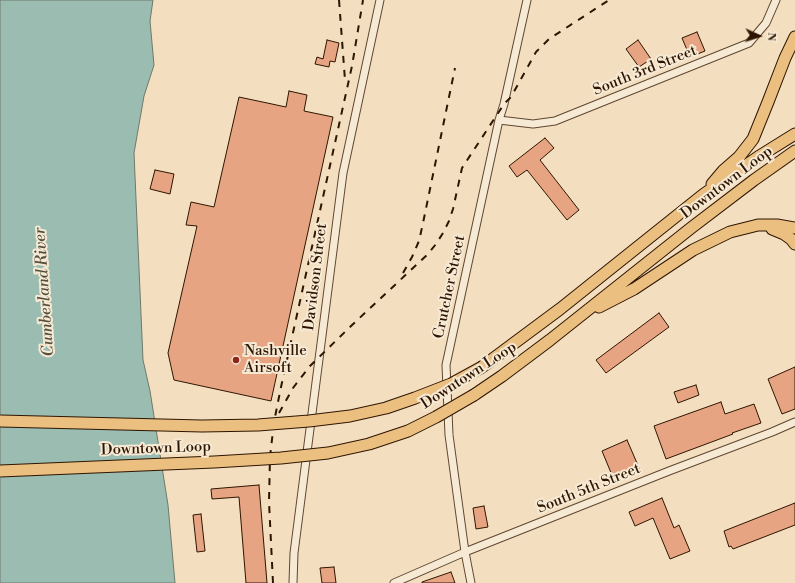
<!DOCTYPE html>
<style>
body{margin:0}
#map{position:relative;width:795px;height:583px;overflow:hidden;background:#f3debf;font-family:"Libre Bodoni",serif}
canvas{display:block}
.north{position:absolute;left:739px;top:16px;width:40px;height:40px;-webkit-text-stroke:3px #f7ead5;paint-order:stroke;rotate:93deg;font-size:11px;font-weight:700;line-height:16px;text-align:center;color:#2e1501}
.north::after{content:'';display:block;margin:auto;width:14px;height:18px;background:#2e1501;clip-path:polygon(50% 0,100% 100%,50% 72%,0 100%)}
</style>
<div id="map">
<canvas width="795" height="583"></canvas>
<div class="north">N</div>
</div>
<script>
const g = document.querySelector('canvas').getContext('2d');
g.lineJoin = 'round';
function fill(path, color) { g.fillStyle = color; g.fill(path, 'evenodd'); }
const poly = rows => new Path2D(rows.map(r => 'M' + r).join(''));
function stroke(path, color, width, dash) { g.strokeStyle = color; g.lineWidth = width; g.lineCap = dash ? 'butt' : 'round'; g.setLineDash(dash || []); g.stroke(path); }
function drawText(font, color, halo, rows, align = 'center') {
  g.font = font + ' "Libre Bodoni",serif'; g.lineWidth = 4; g.setLineDash([]); g.textBaseline = 'middle'; g.strokeStyle = halo; g.fillStyle = color; for (const [text, x, y, turn = 0] of rows) {
    g.save(); g.translate(x, y); g.rotate((+turn || 0) * Math.PI / 180); g.textAlign = isNaN(turn) ? turn : align; if (halo) g.strokeText(text, 0, 0); g.fillText(text, 0, 0); g.restore();
  }
}
const water = poly([
 [0,0,153,0,150,21,154,65,144,96,134,153,143,360,150,391,168,505,175,583,0,583,0,0]
]);
const building = poly([
 [697,32,705,51,690,57,682,38,697,32],
 [327,40,339,43,335,62,330,61,329,67,315,64,317,57,323,59,327,40],
 [638,40,651,59,639,67,626,49,638,40],
 [289,91,307,95,304,111,333,117,271,401,174,380,168,353,197,226,186,225,191,202,214,207,239,97,286,107,289,91],
 [545,138,554,148,540,160,579,210,567,220,527,170,517,177,509,166,545,138],
 [155,170,174,174,170,194,150,189,155,170],
 [659,313,669,327,606,373,596,360,659,313],
 [795,367,795,409,782,414,768,379,795,367],
 [696,385,699,395,678,403,674,392,696,385],
 [721,402,725,414,754,404,761,423,732,433,733,434,666,459,654,426,721,402],
 [627,440,640,470,614,480,602,451,627,440],
 [259,485,267,583,246,583,239,497,212,499,211,489,259,485],
 [662,498,674,528,679,525,690,551,670,559,653,518,635,526,629,512,662,498],
 [795,503,795,525,733,549,731,546,729,547,724,531,795,503],
 [484,506,488,527,476,529,473,508,484,506],
 [201,514,205,551,197,552,193,515,201,514],
 [334,567,336,583,322,583,320,568,334,567],
 [451,572,455,583,422,583,422,582,451,572]
]);
const minor = poly([
 [499,120,533,124,555,121,749,43,766,23,776,0],
 [293,583,294,553,343,173,380,0],
 [394,583,465,552,669,471,772,432,795,422],
 [471,583,465,552,449,435,446,365,499,120,504,104,527,0]
]);
const highway = poly([
 [712,184,723,171,739,157,753,139,768,102,785,58,795,37],
 [772,229,784,234,791,239,795,244],
 [599,307,634,289,693,250,730,232,758,225,777,225,795,228],
 [482,367,560,309,704,194,758,157,795,134],
 [474,395,502,376,550,340,691,228,754,180,795,151]
]);
const rail = poly([
 [339,0,345,80],
 [403,273,412,257,419,241,423,223,455,68],
 [279,413,293,388,310,366,351,326,428,254,436,244,443,233,449,221,453,209,462,168,504,104,511,97,536,52,549,39,609,0],
 [273,583,269,502,270,457,274,422,281,387,352,66,363,0]
]);
const highwayBridge = poly([
 [0,421,202,426,258,425,309,421,350,416,386,408,415,398,451,384,482,367],
 [0,471,214,462,281,458,328,453,369,444,408,431,436,417,474,395]
]);
const markers = [
 [236,360,4,"#8f2418"]
];
const streetNames = [
 ["South 3rd Street",645,71,-22],
 ["Downtown Loop",727,183,-37],
 ["Davidson Street",316,277,-83],
 ["Crutcher Street",450,287,-78],
 ["Downtown Loop",469,376,-33],
 ["Downtown Loop",156,449,-2],
 ["South 5th Street",589,489,-22]
];
const poiNames = [
 ["Nashville",244,351],
 ["Airsoft",244,368]
];
const waterNames = [
 ["Cumberland River",45,292,-94]
];
fill(water, '#9bbcb0');
stroke(water, '#6f796a', 1);
fill(building, '#e7a482');
stroke(building, '#2e1501', 1);
stroke(minor, '#5f4730', 9);
stroke(highway, '#2e1501', 13);
stroke(minor, '#f7ead5', 7);
stroke(highway, '#eabf80', 11);
stroke(rail, '#2e1501', 2, [7, 7]);
stroke(highwayBridge, '#2e1501', 13, []);
stroke(highwayBridge, '#eabf80', 11);
for (const [x, y, r, color] of markers) { const dot = new Path2D(); dot.arc(x, y, r, 0, 2 * Math.PI); g.fillStyle = color; g.fill(dot); stroke(dot, '#f7ead5', 1.5); }
drawText('15px', '#2e1501', '#f7ead5', streetNames);
drawText('15px', '#2e1501', '#f7ead5', poiNames, 'left');
drawText('italic 16px', '#544f3e', '#f7ead5', waterNames);
</script>
